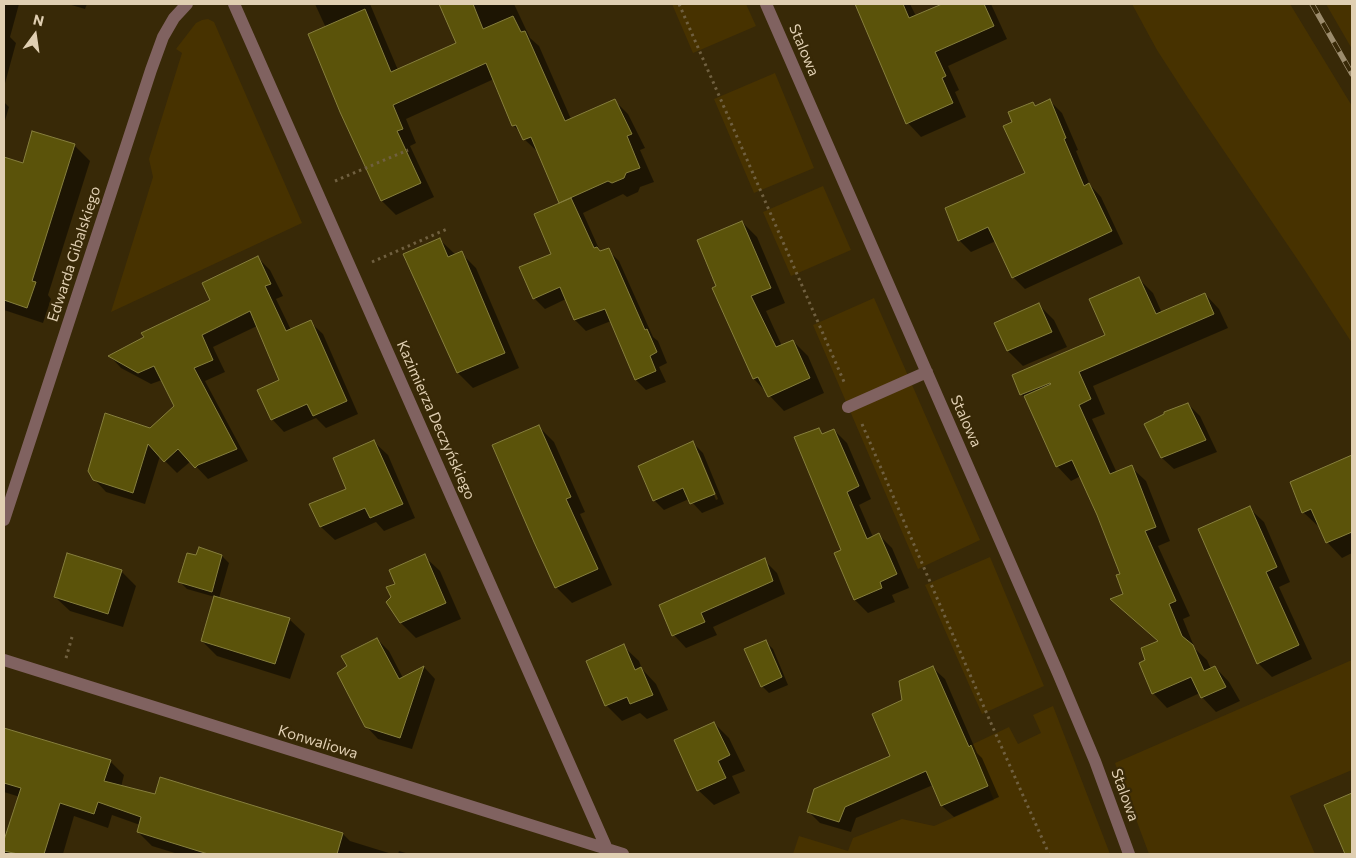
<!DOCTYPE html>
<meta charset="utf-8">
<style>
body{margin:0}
#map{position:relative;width:1356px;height:858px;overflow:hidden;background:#382907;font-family:Commissioner,sans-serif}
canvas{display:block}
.frame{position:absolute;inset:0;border:5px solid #e0cfb2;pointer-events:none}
.north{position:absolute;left:10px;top:10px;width:50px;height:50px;-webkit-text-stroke:4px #382907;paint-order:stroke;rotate:14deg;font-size:14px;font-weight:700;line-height:20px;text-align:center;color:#e0cfb2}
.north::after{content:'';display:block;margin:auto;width:18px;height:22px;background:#e0cfb2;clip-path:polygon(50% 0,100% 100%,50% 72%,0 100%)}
</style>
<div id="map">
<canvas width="1356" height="858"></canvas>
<div class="frame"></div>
<div class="north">N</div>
</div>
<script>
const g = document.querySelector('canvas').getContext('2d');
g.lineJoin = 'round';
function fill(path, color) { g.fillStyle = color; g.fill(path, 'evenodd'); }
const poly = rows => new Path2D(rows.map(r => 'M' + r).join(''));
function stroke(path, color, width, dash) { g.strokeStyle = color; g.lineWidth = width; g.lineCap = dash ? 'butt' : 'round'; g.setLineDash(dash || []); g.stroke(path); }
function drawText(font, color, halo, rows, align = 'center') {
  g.font = font + ' Commissioner,sans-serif'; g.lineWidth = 4.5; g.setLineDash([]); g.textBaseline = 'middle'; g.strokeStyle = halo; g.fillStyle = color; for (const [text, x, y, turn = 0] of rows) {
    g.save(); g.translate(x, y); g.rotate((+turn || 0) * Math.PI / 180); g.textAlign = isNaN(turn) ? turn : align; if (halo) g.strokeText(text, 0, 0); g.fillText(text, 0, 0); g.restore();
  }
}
const green = poly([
 [672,4,746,4,756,26,693,53],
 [1132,4,1290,4,1352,106,1352,343,1304,269,1188,98,1157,50],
 [1326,4,1352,4,1352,49],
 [208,19,214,22,302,223,111,312,153,177,149,159,182,53,176,49,196,23,202,20],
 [775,73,814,168,754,193,714,99],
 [823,186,851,250,791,276,763,212],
 [874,298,980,540,918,569,813,325],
 [990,557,1044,686,982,714,925,585],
 [1352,660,1352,770,1290,796,1315,854,1149,854,1115,763],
 [1053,706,1110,854,793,854,799,836,848,851,853,838,902,819,934,826,994,800,971,745,1009,727,1018,744,1041,733,1033,715]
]);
const shadow = poly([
 [4,4,19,4,10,37,16,43,4,87],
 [68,4,87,4,85,9],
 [315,4,370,4,398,70,458,44,440,4,514,4,530,38,539,46,571,119,614,100,628,114,645,148,640,150,654,182,640,187,638,192,627,197,623,194,583,213,600,251,601,252,608,250,619,261,653,337,658,341,667,363,659,367,666,382,646,390,636,380,611,321,586,331,575,320,566,299,545,309,534,298,553,254,561,204,539,153,524,139,522,134,513,125,494,79,406,119,416,143,410,146,434,197,396,215,382,201,342,112,326,28],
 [856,4,910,4,916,16,945,4,991,4,1007,39,948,66,959,90,955,92,966,117,921,137,908,123],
 [1050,101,1062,113,1078,150,1076,151,1090,185,1101,197,1123,244,1025,289,1013,277,996,241,971,252,959,240,1027,173,1014,122,1033,104,1036,107],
 [4,102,9,107,4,124],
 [74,145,90,161,48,295,51,299,43,323,4,310,4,159,23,165],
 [742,222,757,237,785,303,766,311,782,346,793,341,808,356,824,393,784,411,754,379,713,289,718,287],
 [440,240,456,255,461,253,476,268,519,368,473,388,458,373],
 [258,258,270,270,283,296,276,299,291,330,310,322,323,334,358,414,326,428,316,418,284,432,272,419,280,381,257,326,213,347,225,372,205,381,248,461,208,479,191,461,177,473,160,456,145,504,106,492,94,479,175,407,162,380,151,384,121,368,110,356,212,300],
 [1139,279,1153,293,1162,313,1205,294,1219,309,1228,328,1093,386,1105,414,1092,419,1117,473,1131,467,1146,481,1170,541,1158,546,1190,616,1183,619,1195,649,1207,660,1211,669,1215,667,1229,682,1240,701,1216,712,1202,697,1200,693,1167,708,1153,693,1147,661,1159,642,1112,599,1125,594,1121,574,1098,514,1081,476,1071,481,1057,466,1027,400,1021,394,1107,336],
 [1039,305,1054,320,1067,347,1023,366,1008,351],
 [1188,404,1200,416,1217,452,1174,469,1162,458,1146,424],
 [538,426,554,442,585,512,580,514,612,585,572,603,556,587,535,542],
 [819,429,824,435,834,430,847,443,871,499,859,505,873,537,879,535,892,548,909,588,892,595,895,602,868,613,855,600,835,554,843,551],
 [374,442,388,455,415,518,384,531,376,522,335,540,321,527,311,505,347,489],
 [693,443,703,453,724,504,702,513,689,499,664,510,654,500],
 [697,453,699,453,718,499,716,500],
 [1352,457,1352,553,1342,558,1327,542,1320,527,1319,527,1303,512,1291,483],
 [1249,508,1264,522,1290,582,1279,587,1312,659,1272,677,1258,663],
 [222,556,229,563,219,598,289,619,305,634,290,679,217,656,202,641,215,597,187,589,180,582,197,557],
 [424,556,440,571,461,619,416,638,401,623,388,602,392,597,396,584],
 [764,560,777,573,785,594,713,627,717,635,686,648,674,635],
 [121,571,136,586,123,627,70,611,55,597],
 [377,639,389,651,403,678,424,667,435,679,412,749,378,739,366,726,348,666],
 [766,642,773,649,788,685,769,693,762,686],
 [623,646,639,661,642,669,656,684,668,710,647,719,640,713,622,721,606,705,587,662],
 [933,668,945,679,977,753,982,758,999,797,954,817,942,806,933,785,856,818,851,832,820,823,808,811,892,757,904,701],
 [714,723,729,738,745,771,732,776,740,793,714,805,698,790],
 [4,729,110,761,124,775,121,787,343,834,350,841,392,854,178,854,152,846,138,832,140,825,112,815,108,828,74,816,63,854,4,854,4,844,20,797,4,792],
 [1352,794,1352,854,1346,854,1325,806],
 [399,851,409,854,398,854]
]);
const building = poly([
 [439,4,473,4,483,29,513,16,521,32,525,31,565,121,615,99,632,134,627,136,640,168,626,173,624,178,612,183,608,181,559,203,531,137,523,140,516,125,512,126,486,63,393,105,403,129,397,131,421,183,381,201,340,112,308,34,365,9,391,72,456,43,439,4],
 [855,4,903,4,909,18,942,4,984,4,994,26,935,52,946,76,942,78,953,103,906,124,855,4],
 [1050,99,1066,138,1064,139,1084,186,1089,183,1112,231,1012,278,988,227,958,241,945,208,1025,173,1003,126,1012,122,1008,112,1033,102,1035,106,1050,99],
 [32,131,75,144,32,281,36,282,27,308,4,300,4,157,23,163,32,131],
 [571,198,594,248,597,247,600,251,609,248,645,330,647,329,657,352,650,356,656,371,635,380,605,309,574,320,560,287,533,299,519,267,551,254,534,214,571,198],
 [742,221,771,288,751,296,776,347,793,340,810,378,768,397,758,377,753,379,712,288,716,286,697,240,742,221],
 [440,238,448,257,462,251,505,353,457,373,403,254,440,238],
 [258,256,271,284,265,286,286,331,311,320,347,401,313,416,307,404,271,420,257,390,279,380,250,311,202,335,213,360,194,368,237,449,198,465,195,468,178,449,164,462,148,444,133,493,93,480,88,471,105,413,150,428,174,406,154,366,138,373,108,356,144,337,141,333,210,300,202,283,258,256],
 [1139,277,1156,314,1205,293,1214,314,1079,372,1091,399,1079,405,1110,474,1132,465,1156,527,1145,531,1176,601,1169,604,1182,636,1193,645,1204,671,1215,666,1226,687,1201,698,1191,677,1152,694,1139,663,1145,660,1141,648,1158,641,1110,599,1123,594,1116,575,1120,574,1097,515,1072,460,1056,467,1024,396,1051,384,1050,383,1020,395,1012,375,1105,335,1089,299,1139,277],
 [1039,303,1052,332,1007,351,994,323,1039,303],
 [1188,403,1206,440,1161,458,1144,424,1164,414,1164,412,1188,403],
 [539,425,571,497,566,499,598,569,555,588,534,542,492,445,539,425],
 [819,428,822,434,834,429,859,486,847,492,867,539,879,533,897,574,880,582,882,588,854,600,834,553,841,550,794,437,819,428],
 [374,440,403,504,370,518,365,508,320,527,309,504,346,489,333,458,374,440],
 [693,441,715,494,690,504,683,488,653,501,638,466,693,441],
 [1352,455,1352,532,1326,543,1311,509,1302,513,1290,482,1352,455],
 [1250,506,1277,567,1266,572,1299,645,1257,664,1198,529,1250,506],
 [199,547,222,555,212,592,178,582,187,553,196,555,199,547],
 [67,553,122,570,108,614,54,597,67,553],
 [425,554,446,603,400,623,386,602,391,597,386,587,395,584,389,570,425,554],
 [765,558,773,581,701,613,705,622,672,636,659,605,765,558],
 [214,596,290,618,275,664,201,641,214,596],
 [377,638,399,679,424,666,400,738,365,727,337,673,347,666,341,656,377,638],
 [766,640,782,677,761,687,744,649,766,640],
 [624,644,635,670,641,667,653,695,630,704,627,697,605,706,586,661,624,644],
 [933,666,969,747,971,745,988,786,941,806,926,771,845,807,839,822,807,812,814,789,890,756,872,714,902,700,899,681,933,666],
 [714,722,730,755,718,761,726,778,697,791,674,740,714,722],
 [4,728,111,760,104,781,155,794,160,777,343,833,337,854,208,854,137,832,141,817,98,802,94,814,60,803,44,854,18,854,4,851,4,840,21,788,4,783,4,728],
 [1352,793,1352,854,1345,854,1324,805,1352,793]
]);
const path = poly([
 [679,4,845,384],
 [335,181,408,150],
 [372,262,447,229],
 [862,424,990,721,1049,854],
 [66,658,72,637]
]);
const minor = poly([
 [234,4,607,849],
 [766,4,1058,673,1095,761,1129,854],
 [848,407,927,372],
 [4,520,151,70,163,37,174,18,187,4],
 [4,660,623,854]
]);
const rail = poly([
 [1312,4,1352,74]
]);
const streetNames = [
 ["Stalowa",804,50,67],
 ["Edwarda Gibalskiego",74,254,-72],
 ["Kazimierza Deczyńskiego",436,420,66],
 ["Stalowa",966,421,66],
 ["Konwaliowa",318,742,17],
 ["Stalowa",1125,795,70]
];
fill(green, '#473200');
fill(shadow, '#0007');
fill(building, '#5b530a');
stroke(building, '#867f3d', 1);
stroke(path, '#706040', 3, [2.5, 4]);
stroke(minor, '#806260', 12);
stroke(rail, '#9c8c6d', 5.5);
stroke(rail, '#382907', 4, [11]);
drawText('15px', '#e0cfb2', '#382907', streetNames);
</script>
